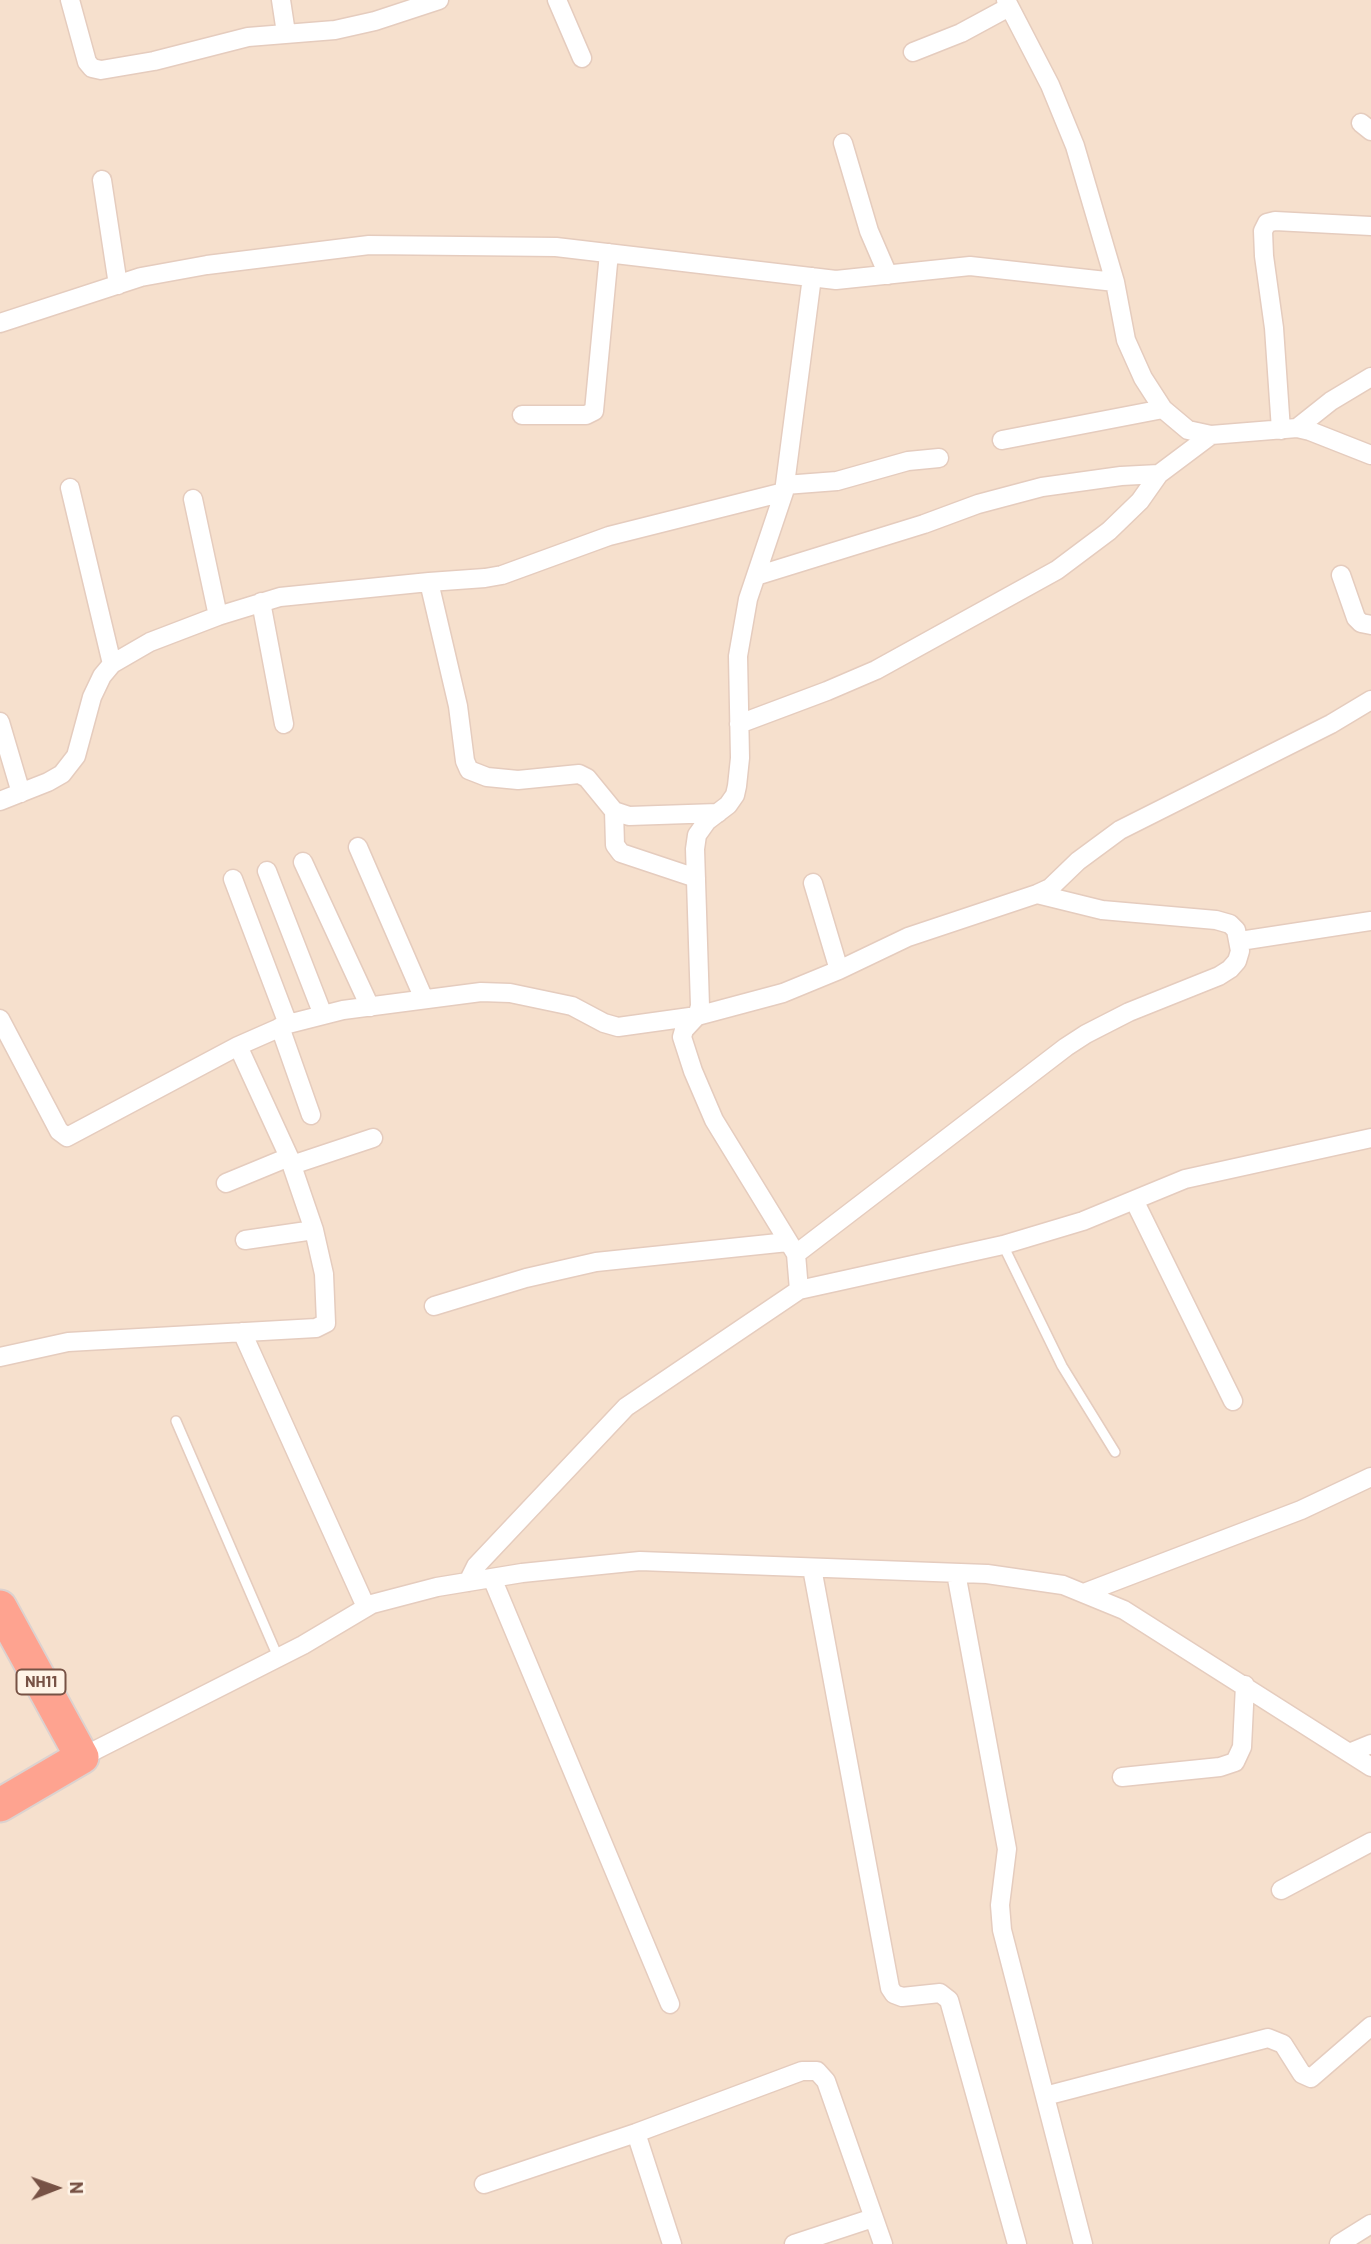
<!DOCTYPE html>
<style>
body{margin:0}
#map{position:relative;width:1371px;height:2244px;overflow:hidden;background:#feefdf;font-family:Barlow,sans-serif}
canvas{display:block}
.north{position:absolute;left:21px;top:2153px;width:70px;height:70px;-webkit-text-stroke:5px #fff4e7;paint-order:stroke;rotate:89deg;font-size:19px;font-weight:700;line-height:28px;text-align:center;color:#775245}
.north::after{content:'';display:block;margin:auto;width:24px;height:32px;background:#775245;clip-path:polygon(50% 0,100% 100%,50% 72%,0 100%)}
</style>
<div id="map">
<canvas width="1371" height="2244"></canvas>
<div class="north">N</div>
</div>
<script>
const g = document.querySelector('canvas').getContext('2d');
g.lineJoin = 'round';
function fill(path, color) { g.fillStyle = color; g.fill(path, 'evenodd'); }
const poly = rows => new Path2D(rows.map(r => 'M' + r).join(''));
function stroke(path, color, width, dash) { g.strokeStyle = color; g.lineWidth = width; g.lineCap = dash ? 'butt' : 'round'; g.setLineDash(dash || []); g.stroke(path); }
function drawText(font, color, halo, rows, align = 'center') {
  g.font = font + ' Barlow,sans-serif'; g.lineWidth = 6; g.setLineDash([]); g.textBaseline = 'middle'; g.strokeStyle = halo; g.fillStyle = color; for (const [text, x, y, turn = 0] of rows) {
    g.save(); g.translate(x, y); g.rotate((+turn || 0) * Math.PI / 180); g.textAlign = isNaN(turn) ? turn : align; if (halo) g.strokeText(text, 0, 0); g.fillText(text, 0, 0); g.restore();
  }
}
const residential = poly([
 [0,0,1371,0,1371,2244,0,2244]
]);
const lane = poly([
 [1003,1245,1062,1366,1115,1452],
 [176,1421,278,1657]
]);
const street = poly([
 [70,0,87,62,92,68,101,70,154,61,248,37,335,30,375,21,439,0],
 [281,0,286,33],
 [557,0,582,58],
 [1006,0,1050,85,1075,146,1115,282,1126,340,1143,378,1163,409,1188,430,1211,435,1297,428,1310,431,1371,455],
 [913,52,961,33,1009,7],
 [1361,123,1371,131],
 [843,143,869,231,888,275],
 [102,180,118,285],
 [0,323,141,277,207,265,369,245,556,247,836,280,970,266,1115,282],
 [522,415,586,415,594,411,609,253],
 [1297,428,1331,401,1371,377],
 [1281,430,1274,328,1264,256,1263,231,1267,223,1275,221,1371,226],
 [1002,440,1163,409],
 [785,485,837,481,908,461,939,458],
 [70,488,112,664],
 [193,499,218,616],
 [1341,575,1356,618,1361,623,1371,625],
 [756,576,924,524,978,504,1042,487,1121,476,1159,474],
 [429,582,458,706,465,761,469,770,487,777,518,780,579,774,587,778,614,811,629,816,718,813],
 [261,602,284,724],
 [0,722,21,793],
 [739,724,827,691,876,670,1057,570,1109,531,1140,501,1159,474,1211,435],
 [0,801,48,782,62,774,76,756,92,697,102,676,112,664,150,642,218,616,280,597,429,582,485,578,502,575,609,536,784,492],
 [614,811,615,845,621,853,696,878],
 [358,847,424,999],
 [303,862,370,1007],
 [267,871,323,1015],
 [233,879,288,1024],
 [813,883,839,970],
 [1240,941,1371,921],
 [0,1019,59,1131,67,1137,238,1046,288,1024,343,1010,481,992,510,993,572,1006,604,1023,618,1027,697,1016,783,993,839,970,908,937,1037,894,1050,888,1078,861,1120,830,1331,724,1371,700],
 [280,1027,311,1115],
 [292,1165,373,1138],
 [226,1183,289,1157],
 [1134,1200,1233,1401],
 [245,1240,314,1230],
 [796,1254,1066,1047,1086,1034,1129,1012,1219,976,1230,969,1237,961,1240,951,1236,930,1230,924,1216,920,1102,910,1037,894],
 [799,1290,1003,1245,1083,1221,1185,1179,1371,1138],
 [434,1306,526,1278,596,1262,788,1242],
 [242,1332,366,1607],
 [0,1357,68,1342,316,1328,326,1323,324,1274,314,1230,289,1157,238,1046],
 [812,1568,890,1988,894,1994,902,1997,940,1993,949,2000,1017,2244],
 [956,1573,1007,1849,1000,1905,1002,1930,1083,2244],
 [492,1578,670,2004],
 [468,1582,476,1566,626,1407,799,1290,796,1254,714,1120,693,1071,682,1037,684,1030,697,1016,700,1006,695,849,697,835,707,821,728,805,735,795,737,786,740,758,738,656,748,599,784,492,812,277],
 [1084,1593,1301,1510,1371,1477],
 [1349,1753,1371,1744],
 [82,1757,303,1645,372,1604,437,1587,522,1573,640,1561,987,1574,1063,1585,1124,1610,1371,1767],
 [1122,1777,1220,1767,1235,1762,1242,1747,1245,1685],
 [1281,1890,1371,1842],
 [1045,2096,1268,2038,1283,2044,1302,2074,1311,2078,1371,2026],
 [636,2133,672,2244],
 [484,2184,636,2133,802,2071,817,2071,826,2081,883,2244],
 [794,2244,873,2218],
 [1339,2244,1371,2224]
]);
const highway = poly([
 [0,1607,82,1757,0,1805]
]);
const shields = [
 [41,1682,49]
];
const shieldNames = [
 ["NH11",41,1682]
];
fill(residential, '#f6e0cd');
stroke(lane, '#e5ccbe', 12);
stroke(street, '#e5ccbe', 21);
stroke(highway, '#dcd2cf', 37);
stroke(lane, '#fff', 9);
stroke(street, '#fff', 18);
stroke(highway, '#fea390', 33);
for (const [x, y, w] of shields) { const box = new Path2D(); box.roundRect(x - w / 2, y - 12.5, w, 25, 5); g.fillStyle = '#fff4e7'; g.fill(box); stroke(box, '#775245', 2); }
drawText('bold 16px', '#775245', null, shieldNames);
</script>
